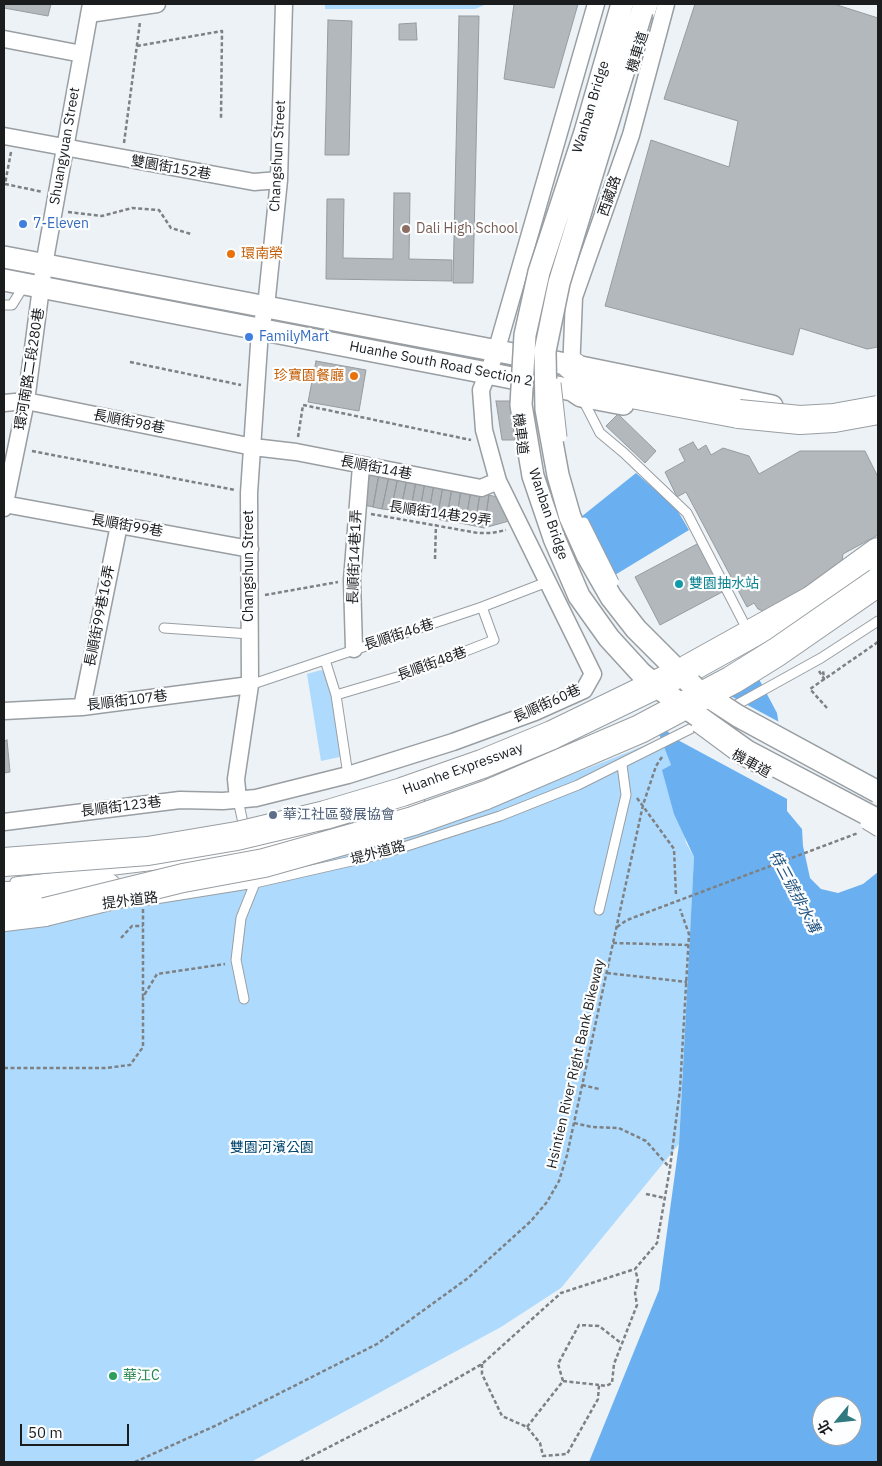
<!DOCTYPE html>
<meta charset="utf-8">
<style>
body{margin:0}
#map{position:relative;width:882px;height:1466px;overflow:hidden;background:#ecf2f6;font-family:"IBM Plex Sans","Noto Sans TC",sans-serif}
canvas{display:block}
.frame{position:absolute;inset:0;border:5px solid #1a1c1e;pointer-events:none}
.north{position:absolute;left:812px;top:1396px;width:50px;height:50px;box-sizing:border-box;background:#fdfeff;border:1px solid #a2a4a5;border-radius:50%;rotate:242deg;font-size:14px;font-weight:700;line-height:20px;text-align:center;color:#1a1c1e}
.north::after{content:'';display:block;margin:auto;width:18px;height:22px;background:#30797e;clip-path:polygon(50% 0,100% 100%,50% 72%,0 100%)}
.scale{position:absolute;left:20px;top:1424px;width:109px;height:22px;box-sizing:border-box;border:2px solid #1a1c1e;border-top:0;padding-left:6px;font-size:15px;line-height:18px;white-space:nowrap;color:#1a1c1e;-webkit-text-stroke:4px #fdfeff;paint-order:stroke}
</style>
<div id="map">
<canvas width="882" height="1466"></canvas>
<div class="frame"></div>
<div class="north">北</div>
<div class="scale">50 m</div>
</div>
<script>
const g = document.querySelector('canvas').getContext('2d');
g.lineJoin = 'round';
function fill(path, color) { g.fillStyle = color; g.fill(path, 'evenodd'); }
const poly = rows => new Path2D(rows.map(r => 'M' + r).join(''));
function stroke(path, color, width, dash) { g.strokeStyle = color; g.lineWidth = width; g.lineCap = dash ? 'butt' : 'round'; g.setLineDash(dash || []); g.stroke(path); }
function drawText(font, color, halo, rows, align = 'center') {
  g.font = font + ' "IBM Plex Sans","Noto Sans TC",sans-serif'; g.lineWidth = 4.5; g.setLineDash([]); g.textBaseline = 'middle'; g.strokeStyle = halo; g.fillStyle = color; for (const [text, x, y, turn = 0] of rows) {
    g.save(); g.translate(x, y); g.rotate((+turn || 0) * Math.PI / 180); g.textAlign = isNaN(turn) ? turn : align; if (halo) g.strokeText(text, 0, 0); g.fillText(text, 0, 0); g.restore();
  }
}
const green = poly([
 [325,4,487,4,475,9,325,9],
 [321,670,328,674,333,708,337,707,344,756,321,761,307,674],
 [661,739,671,765,686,843,694,857,679,1144,561,1288,501,1327,251,1462,4,1462,4,907,498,804]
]);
const water = poly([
 [636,473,676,508,689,530,610,578,581,517],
 [759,679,777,713,787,777,787,811,802,829,803,846,810,878,821,889,838,893,863,884,878,872,878,1462,589,1462,659,1290,679,1144,694,857,674,814,662,770,671,765,659,734],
 [822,1406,852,1406,852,1436,822,1436]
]);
const pier = poly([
 [727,694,781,723,789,777,789,800,676,739,664,728]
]);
const building = poly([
 [4,4,51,4,48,16,4,8,4,4],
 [514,4,578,4,554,88,504,79,514,4],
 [695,4,834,4,878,18,878,347,867,349,800,328,793,355,605,306,651,140,729,167,738,121,664,99,695,4],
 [459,16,479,16,473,283,453,283,459,16],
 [328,20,352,21,349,155,325,155,328,20],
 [416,23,417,40,399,40,399,24,416,23],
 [394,193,410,193,409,259,452,260,452,281,326,279,327,199,344,199,343,258,393,259,394,193],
 [316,361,366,370,359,411,308,402,316,361],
 [496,401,517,401,521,440,502,440,496,401],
 [618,414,656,451,645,463,606,426,618,414],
 [693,442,698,450,706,445,711,455,723,448,749,456,759,474,800,451,865,451,878,477,878,535,843,554,842,561,834,570,774,608,763,611,758,609,754,603,747,607,686,492,677,497,665,472,685,461,679,449,693,442],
 [370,472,379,474,373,507,364,505,370,472],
 [379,474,389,476,382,509,373,507,379,474],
 [389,476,398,477,391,510,382,509,389,476],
 [398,477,407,479,400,512,391,510,398,477],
 [407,479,416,481,410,514,400,512,407,479],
 [416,481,425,482,419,515,410,514,416,481],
 [425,482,434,484,428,517,419,515,425,482],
 [434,484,443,486,437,519,428,517,434,484],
 [443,486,452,488,446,521,437,519,443,486],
 [452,488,461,490,456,522,446,521,452,488],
 [461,490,471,491,465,524,456,522,461,490],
 [471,491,480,493,475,526,465,524,471,491],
 [480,493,489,495,484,528,475,526,480,493],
 [489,495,501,498,509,521,484,528,489,495],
 [699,543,724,591,660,625,635,577,699,543],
 [7,740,10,772,4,773,4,741,7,740]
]);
const path = poly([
 [137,46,222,31,221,118],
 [124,143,140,22],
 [11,152,5,184,43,192],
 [68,212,102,216,132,208,159,210,171,228,191,234],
 [130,362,241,385],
 [298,437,303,405,471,440],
 [32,451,235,490],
 [371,514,478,533,492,533,506,530],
 [435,559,436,524],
 [265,595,338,582],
 [819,671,824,679,823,670],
 [827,708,810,689,878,642],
 [637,798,674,849,676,895],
 [143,909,143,996],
 [617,927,627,920,858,833],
 [121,938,132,926,143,926],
 [613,943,689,945],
 [607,973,687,982],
 [4,1068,105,1068,130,1065,143,1047,143,997,157,974,225,964],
 [582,1085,599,1089],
 [574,1123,592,1127,619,1128,646,1141,670,1168],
 [646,1194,665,1198],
 [482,1364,482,1374,502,1416,527,1427,540,1443,543,1456,567,1454,598,1399,599,1385,606,1386,612,1383,614,1364,637,1305,635,1293,638,1280,635,1269],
 [563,1381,599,1385],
 [527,1427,563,1381,558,1364,579,1325,599,1326,621,1343],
 [135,1462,217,1425,377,1344,468,1278,531,1221,547,1202,559,1181,567,1155,643,805,656,766,662,757],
 [300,1462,411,1405,482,1364,561,1293,635,1269,657,1243,670,1168,680,1089,689,934,680,909]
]);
const service = poly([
 [650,14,653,4],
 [4,305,12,305,25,284],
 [582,398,600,433,624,453,687,513,749,633],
 [164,628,250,634],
 [325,660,336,695,348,775],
 [250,685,482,607,547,582],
 [336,695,407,674,494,640,482,607],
 [729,709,821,658,878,621],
 [238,800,245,832],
 [390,813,421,804],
 [15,882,198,860,339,828],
 [149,900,255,883,382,854,500,816,578,785,702,723],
 [599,910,626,795,622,765],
 [244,999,236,960,241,918,255,883]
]);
const minor = poly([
 [89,14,157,4],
 [4,39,82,54],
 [4,136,254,182,279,180],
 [571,373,574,297,631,135,666,4],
 [4,403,26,401,253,447,296,452,481,488,498,481],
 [4,504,250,549],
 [4,508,26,401,44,265,91,4],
 [354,649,352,580,361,466],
 [82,707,119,525],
 [4,711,82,707,250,685],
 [238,800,236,779,250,685,249,493,260,330,266,307,279,180,284,4],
 [4,822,180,800,223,801,256,798,348,775,453,742,535,712,584,690,593,674,498,481,484,430,481,390,496,352,596,4]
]);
const tertiary = poly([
 [4,257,571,365,772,406],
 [4,280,487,373,572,390,581,396,623,404]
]);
const trunk = poly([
 [571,365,605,389,739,414],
 [686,670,812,600,878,552],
 [4,896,43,895,107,887],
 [4,917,45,912]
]);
const serviceBridge = poly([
 [556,383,562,437],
 [584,522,614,582],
 [696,727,742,761,769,774],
 [865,824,878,832]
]);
const tertiaryBridge = poly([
 [622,4,585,132,539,272,525,335,521,405,533,476,554,538,579,596,609,638,641,673,664,692,747,751,878,820],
 [642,11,559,283,545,351,546,409,558,475,570,517,587,555,611,597,636,629,695,688,738,716,878,792]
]);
const trunkBridge = poly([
 [739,414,800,420,834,418,878,410],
 [4,862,148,851,237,836,325,815,402,792,482,764,552,735,686,670],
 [45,912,183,878,264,863,413,821,486,795,640,729,732,680,777,652,878,582]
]);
const markers = [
 [23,224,5,"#3f7fe0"],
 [406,229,5,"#8d6e63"],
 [231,254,5,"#e8710a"],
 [249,337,5,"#3f7fe0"],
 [354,376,5,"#e8710a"],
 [679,584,5,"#0f9aa8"],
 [273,815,5,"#5c6f8a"],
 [113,1376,5,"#2e9e5b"]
];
const streetNames = [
 ["機車道",638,52,-73],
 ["Wanban Bridge",591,107,-73],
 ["Shuangyuan Street",65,146,-80],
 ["Changshun Street",278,156,-87],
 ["雙園街152巷",171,168,10],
 ["西藏路",610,196,-71],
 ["Huanhe South Road Section 2",441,364,11],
 ["環河南路二段280巷",30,369,-81],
 ["長順街98巷",129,422,11],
 ["機車道",520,434,83],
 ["長順街14巷",376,468,11],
 ["長順街14巷29弄",440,514,8],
 ["Wanban Bridge",548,514,71],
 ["長順街99巷",127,526,10],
 ["長順街14巷1弄",355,557,-88],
 ["Changshun Street",249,566,-90],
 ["長順街99巷16弄",100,616,-79],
 ["長順街46巷",399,635,-18],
 ["長順街48巷",432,664,-20],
 ["長順街107巷",127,701,-7],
 ["長順街60巷",547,704,-24],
 ["機車道",751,764,29],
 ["Huanhe Expressway",463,769,-20],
 ["長順街123巷",121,807,-7],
 ["堤外道路",378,853,-15],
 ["提外道路",130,901,-7],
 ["Hsintien River Right Bank Bikeway",576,1064,-77]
];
const shopNames = [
 ["7-Eleven",33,224],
 ["FamilyMart",259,337]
];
const educationNames = [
 ["Dali High School",416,229]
];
const foodNames = [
 ["環南榮",241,254],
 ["珍寶園餐廳",344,376,"right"]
];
const cultureNames = [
 ["雙園抽水站",689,584]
];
const serviceNames = [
 ["華江社區發展協會",283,815]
];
const parkNames = [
 ["雙園河濱公園",272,1148]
];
const leisureNames = [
 ["華江C",123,1376]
];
const waterNames = [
 ["特三號排水溝",794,892,62]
];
fill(green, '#aedafd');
fill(water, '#6ab0f1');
fill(pier, '#ecf2f6');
fill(building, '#b3b8bc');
stroke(building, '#969b9f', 1);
stroke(service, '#999ea2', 11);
stroke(minor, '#999ea2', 19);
stroke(tertiary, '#999ea2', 24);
stroke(trunk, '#999ea2', 30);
stroke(path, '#7d8184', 2.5, [4, 2.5]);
stroke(service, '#fff', 9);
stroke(minor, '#fff', 16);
stroke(tertiary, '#fff', 21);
stroke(trunk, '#fff', 28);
stroke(serviceBridge, '#999ea2', 11, []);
stroke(tertiaryBridge, '#999ea2', 24, []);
stroke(trunkBridge, '#999ea2', 30, []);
stroke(serviceBridge, '#fff', 9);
stroke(tertiaryBridge, '#fff', 21);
stroke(trunkBridge, '#fff', 28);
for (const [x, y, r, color] of markers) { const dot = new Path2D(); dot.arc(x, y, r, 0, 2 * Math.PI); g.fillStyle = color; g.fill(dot); stroke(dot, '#fdfeff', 2); }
drawText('14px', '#1a1c1e', '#fdfeff', streetNames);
drawText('14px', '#366cbe', '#fdfeff', shopNames, 'left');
drawText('14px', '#785e54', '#fdfeff', educationNames, 'left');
drawText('14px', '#c56008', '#fdfeff', foodNames, 'left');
drawText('14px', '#0d838f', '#fdfeff', cultureNames, 'left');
drawText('14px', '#4e5e75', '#fdfeff', serviceNames, 'left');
drawText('14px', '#02466d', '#fdfeff', parkNames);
drawText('14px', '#27864d', '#fdfeff', leisureNames, 'left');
drawText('italic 15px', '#22537e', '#fdfeff', waterNames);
</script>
